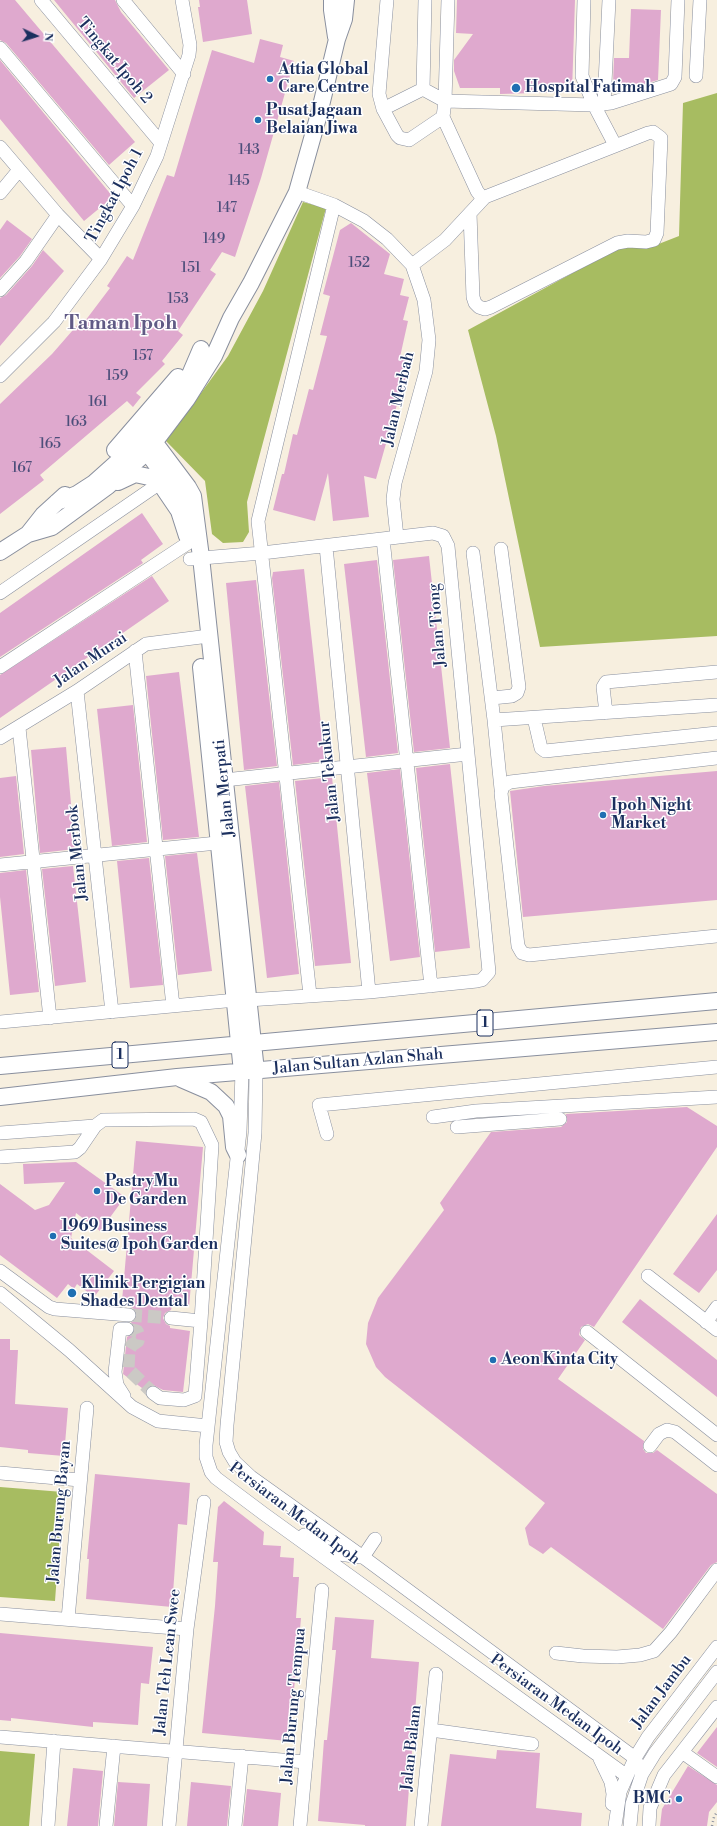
<!DOCTYPE html>
<style>
body{margin:0}
#map{position:relative;width:717px;height:1826px;overflow:hidden;background:#f7efdf;font-family:"Libre Bodoni",serif}
canvas{display:block}
.north{position:absolute;left:16px;top:16px;width:40px;height:40px;-webkit-text-stroke:3px #fff;paint-order:stroke;rotate:94deg;font-size:11px;font-weight:700;line-height:16px;text-align:center;color:#1b2f5e}
.north::after{content:'';display:block;margin:auto;width:14px;height:18px;background:#1b2f5e;clip-path:polygon(50% 0,100% 100%,50% 72%,0 100%)}
</style>
<div id="map">
<canvas width="717" height="1826"></canvas>
<div class="north">N</div>
</div>
<script>
const g = document.querySelector('canvas').getContext('2d');
g.lineJoin = 'round';
function fill(path, color) { g.fillStyle = color; g.fill(path, 'evenodd'); }
const poly = rows => new Path2D(rows.map(r => 'M' + r).join(''));
function stroke(path, color, width, dash) { g.strokeStyle = color; g.lineWidth = width; g.lineCap = dash ? 'butt' : 'round'; g.setLineDash(dash || []); g.stroke(path); }
function drawText(font, color, halo, rows, align = 'center') {
  g.font = font + ' "Libre Bodoni",serif'; g.lineWidth = 3; g.setLineDash([]); g.textBaseline = 'middle'; g.strokeStyle = halo; g.fillStyle = color; for (const [text, x, y, turn = 0] of rows) {
    g.save(); g.translate(x, y); g.rotate((+turn || 0) * Math.PI / 180); g.textAlign = isNaN(turn) ? turn : align; if (halo) g.strokeText(text, 0, 0); g.fillText(text, 0, 0); g.restore();
  }
}
const green = poly([
 [717,93,717,636,540,647,496,436,468,330,624,245,651,247,679,236,683,103],
 [303,202,326,208,247,502,249,532,243,542,223,543,212,534,205,481,166,441,228,356,263,291],
 [0,1487,63,1492,55,1601,0,1597],
 [0,1751,35,1754,29,1826,0,1826]
]);
const building = poly([
 [0,0,15,0,135,142,109,165,6,43,0,40],
 [54,0,115,0,121,12,169,70,134,98],
 [199,0,247,0,252,34,203,42,198,7,200,7],
 [457,0,575,0,572,92,500,94,500,88,460,88,454,71,454,60,473,34,456,33],
 [631,9,661,10,658,80,644,84,613,83,614,58,629,58],
 [260,39,283,45,280,57,294,61,261,178,235,257,222,252,210,270,216,274,178,331,183,335,162,361,165,364,136,393,141,397,133,407,127,401,40,475,44,480,0,514,0,404,52,354,79,323,82,325,110,288,107,286,127,256,133,260,167,175,174,177,212,50,254,63],
 [0,60,113,197,84,221,0,119],
 [7,220,32,239,20,256,0,278,0,230],
 [351,223,390,254,384,274,404,279,400,295,409,297,403,320,408,321,400,357,410,359,402,395,400,394,376,479,364,476,369,517,333,521,328,473,315,521,273,510,282,474,284,474,293,434,297,435,309,389,313,390,327,336,320,335,330,296,323,294,340,230],
 [43,250,64,271,0,346,0,298,6,295,32,266],
 [142,513,163,544,141,560,143,563,0,657,0,613],
 [429,556,450,748,414,752,393,560],
 [377,560,398,753,366,757,344,564],
 [304,569,325,761,293,765,272,578,273,572],
 [152,576,169,601,0,718,0,675],
 [256,580,277,766,244,770,226,583],
 [179,672,199,837,163,840,146,676],
 [133,705,147,842,112,846,97,709],
 [66,747,75,849,40,853,31,750],
 [450,764,470,948,435,952,416,768],
 [400,769,420,957,390,961,367,773],
 [717,771,717,900,523,917,510,791,544,786],
 [16,776,24,854,0,857,0,778],
 [332,777,351,963,315,966,295,781],
 [279,782,299,974,267,978,245,786],
 [197,853,212,971,178,975,165,856],
 [149,858,163,985,130,988,117,861],
 [73,866,86,982,55,986,42,869],
 [26,870,39,992,10,995,0,897,0,873],
 [687,1107,717,1126,717,1147,594,1327,588,1324,581,1327,579,1335,585,1340,558,1379,644,1441,643,1449,646,1453,653,1453,657,1450,717,1494,717,1562,711,1565,663,1629,551,1547,543,1554,529,1545,525,1528,545,1503,385,1377,376,1367,366,1344,368,1323,378,1298,444,1210,440,1203,491,1132,561,1127,567,1122,566,1114],
 [136,1141,203,1147,189,1307,172,1306,171,1310,165,1313,163,1318,166,1324,170,1326,170,1328,190,1331,183,1392,163,1390,153,1385,149,1386,146,1391,123,1374,127,1337,134,1333,135,1329,131,1322,135,1320,137,1315,134,1309,130,1307,130,1302,122,1301],
 [76,1162,125,1197,100,1231,76,1213,71,1238,114,1271,94,1297,77,1284,74,1289,68,1284,57,1298,0,1255,0,1184,35,1210,49,1205,65,1182,24,1184,23,1164],
 [717,1214,717,1270,699,1293,673,1274],
 [640,1299,717,1360,717,1397,622,1322],
 [0,1339,10,1339,10,1350,18,1350,15,1404,68,1408,64,1456,28,1453,28,1450,0,1447],
 [95,1474,190,1483,187,1525,178,1524,172,1607,86,1599,89,1559,87,1559],
 [224,1501,264,1532,263,1545,281,1546,280,1557,294,1558,293,1577,299,1577,296,1618,301,1618,297,1663,288,1741,202,1733,215,1606,218,1562,213,1562,218,1507],
 [335,1617,374,1620,371,1658,419,1662,406,1826,365,1826,365,1825,318,1821,324,1740,327,1740,336,1650,332,1650],
 [0,1633,153,1647,149,1684,141,1683,138,1725,93,1722,93,1727,11,1718,11,1721,0,1720],
 [717,1727,717,1767,697,1753],
 [497,1750,540,1753,536,1808,582,1813,581,1826,441,1826,450,1754,496,1759],
 [688,1766,717,1785,717,1802,709,1812,707,1826,660,1826,662,1809],
 [73,1768,103,1771,98,1826,67,1826],
 [118,1782,150,1784,147,1826,114,1826],
 [191,1782,231,1786,227,1826,187,1826],
 [247,1789,281,1793,278,1826,243,1826]
]);
const minorTunnel = poly([
 [129,1315,171,1318],
 [127,1329,137,1331,139,1336,138,1341,132,1345,129,1350,128,1369,153,1393]
]);
const path = poly([
 [712,1826,714,1817,717,1812]
]);
const minor = poly([
 [41,0,161,143],
 [123,0,184,74],
 [387,0,379,94,383,109,397,135,400,138,409,140,443,117,445,101,423,89],
 [448,0,445,101,594,105,582,76,584,0],
 [0,48,133,206],
 [696,76,700,0],
 [423,89,425,0],
 [604,104,609,0],
 [383,109,423,89],
 [443,117,477,191,483,199],
 [615,145,594,105,611,103,671,84,675,77,678,0],
 [0,147,58,215,101,259],
 [297,192,334,205,364,221,387,239,412,265,424,300,429,340,426,371,395,483,393,499,397,537],
 [0,193,19,170],
 [412,265,445,240,485,197,648,133,653,132,661,138,657,233,654,240,646,242,628,241,617,243,491,307,485,309,479,307,475,303,473,297,470,213],
 [0,290,26,261,58,215],
 [0,376,54,322,101,259,133,206,157,156,189,55,190,45,182,0],
 [383,539,431,986],
 [326,546,369,992],
 [473,553,494,720],
 [190,559,262,553,433,533,443,536,448,546,489,972,482,980,477,981,369,992,248,1000],
 [0,593,160,483],
 [135,651,173,1006],
 [0,667,188,543],
 [77,691,112,1012],
 [492,698,512,696,517,693,519,687,501,549],
 [606,713,603,687,606,682,717,672],
 [534,718,541,748,545,751,717,733],
 [19,728,50,1018],
 [0,738,77,691,146,644,209,636],
 [717,758,510,782,503,786,501,793,518,946,522,953,529,955,717,936],
 [215,781,468,754],
 [501,789,494,720,717,705],
 [0,865,227,842],
 [310,995,258,521,334,205],
 [0,1022,236,1000],
 [256,1071,255,1133,227,1425,226,1442,229,1452,235,1462,251,1477,363,1557,635,1758,642,1774],
 [242,1072,240,1131,206,1445,206,1457,211,1472,216,1478,264,1514,627,1776],
 [433,1117,476,1111,717,1097],
 [457,1127,560,1119],
 [0,1133,95,1126],
 [327,1134,319,1105,717,1067],
 [0,1157,75,1152,80,1148,95,1126,103,1120,194,1119,201,1122,212,1145,201,1321,171,1318],
 [0,1271,49,1307,55,1309,129,1315],
 [648,1276,717,1330],
 [0,1293,69,1350,132,1407,158,1421,208,1426],
 [706,1322,717,1307],
 [587,1332,717,1435],
 [153,1393,160,1398,184,1400,195,1396,201,1321],
 [124,1396,117,1385,115,1372,120,1329,127,1329],
 [650,1446,659,1434,667,1430,675,1432,717,1465],
 [0,1473,80,1480],
 [304,1535,339,1554,361,1557],
 [363,1557,375,1539],
 [0,1614,187,1629],
 [68,1619,87,1408],
 [556,1653,583,1656,617,1657,640,1655,654,1651,671,1632,717,1570],
 [431,1730,532,1744],
 [0,1737,306,1762],
 [682,1752,717,1777],
 [600,1759,611,1782,613,1794,612,1804],
 [48,1826,54,1741],
 [106,1826,114,1746],
 [169,1826,187,1629,204,1502],
 [235,1826,242,1756],
 [300,1826,322,1590],
 [421,1826,436,1674],
 [615,1826,620,1792,635,1758,648,1737,717,1647],
 [630,1826,632,1804,642,1774,655,1753,717,1672],
 [649,1826,650,1808,664,1775,717,1707]
]);
const major = poly([
 [332,0,332,10,336,37],
 [115,450,178,377],
 [118,482,135,474,149,477,160,483,179,511,187,536],
 [57,502,77,494,94,483,122,458,134,445,144,442,155,443,188,487,193,496,201,557,256,1071],
 [186,521,183,501,147,452,144,438,189,377,201,349],
 [28,534,43,515,65,495],
 [0,552,28,534,52,527,108,486,147,452,187,399,214,356,231,318,251,283,297,192,319,114,337,39,344,19,346,0],
 [201,667,242,1072],
 [0,1066,717,1001],
 [181,1079,211,1092,226,1106,231,1116,234,1147,238,1155],
 [0,1097,177,1077,717,1032]
]);
const markers = [
 [270,79,4,"#1f6fb2"],
 [516,88,5,"#1f6fb2"],
 [258,120,4,"#1f6fb2"],
 [603,815,4,"#1f6fb2"],
 [97,1191,4,"#1f6fb2"],
 [53,1236,4,"#1f6fb2"],
 [72,1293,5,"#1f6fb2"],
 [493,1360,4,"#1f6fb2"],
 [679,1799,4,"#1f6fb2"]
];
const numberNames = [
 ["143",249,151],
 ["145",239,182],
 ["147",227,209],
 ["149",214,240],
 ["152",359,264],
 ["151",191,269],
 ["153",178,300],
 ["157",143,357],
 ["159",117,377],
 ["161",98,403],
 ["163",76,423],
 ["165",50,445],
 ["167",22,469]
];
const shields = [
 [485,1023,16],
 [120,1055,16]
];
const shieldNames = [
 ["1",485,1023],
 ["1",120,1055]
];
const streetNames = [
 ["Tingkat Ipoh 2",114,61,50],
 ["Tingkat Ipoh 1",115,196,-62],
 ["Jalan Merbah",399,399,-77],
 ["Jalan Tiong",438,625,-95],
 ["Jalan Murai",91,660,-34],
 ["Jalan Tekukur",330,771,-96],
 ["Jalan Merpati",225,788,-96],
 ["Jalan Merbok",78,853,-96],
 ["Jalan Sultan Azlan Shah",358,1062,-5],
 ["Jalan Burung Bayan",60,1512,-85],
 ["Persiaran Medan Ipoh",294,1514,37],
 ["Jalan Teh Lean Swee",168,1662,-84],
 ["Jalan Jambu",662,1692,-53],
 ["Persiaran Medan Ipoh",556,1705,36],
 ["Jalan Burung Tempua",294,1706,-85],
 ["Jalan Balam",412,1748,-84]
];
const poiNames = [
 ["Attia Global",278,70],
 ["Care Centre",278,88],
 ["Hospital Fatimah",525,88],
 ["Pusat Jagaan",266,111],
 ["Belaian Jiwa",266,129],
 ["Ipoh Night",611,806],
 ["Market",611,824],
 ["PastryMu",105,1182],
 ["De Garden",105,1200],
 ["1969 Business",61,1227],
 ["Suites@ Ipoh Garden",61,1245],
 ["Klinik Pergigian",81,1284],
 ["Shades Dental",81,1302],
 ["Aeon Kinta City",501,1360],
 ["BMC",671,1799,"right"]
];
const districtNames = [
 ["Taman Ipoh",121,324]
];
fill(green, '#a7bc61');
fill(building, '#dfa9ce');
stroke(minorTunnel, '#cbc9c5', 13, [13, 6]);
stroke(minor, '#898f9e', 14);
stroke(major, '#898f9e', 18);
stroke(path, '#898f9e', 2.5, [1, 3]);
stroke(minor, '#fff', 13);
stroke(major, '#fff', 16);
for (const [x, y, r, color] of markers) { const dot = new Path2D(); dot.arc(x, y, r, 0, 2 * Math.PI); g.fillStyle = color; g.fill(dot); stroke(dot, '#fff', 1.5); }
drawText('14px', '#4c4e7a', null, numberNames);
for (const [x, y, w] of shields) { const box = new Path2D(); box.roundRect(x - w / 2, y - 13, w, 26, 3); g.fillStyle = '#fff'; g.fill(box); stroke(box, '#1b2f5e', 1); }
drawText('bold 15px', '#1b2f5e', null, shieldNames);
drawText('16px', '#1b2f5e', '#fff', streetNames);
drawText('bold 16px', '#1b2f5e', '#fff', poiNames, 'left');
drawText('bold 20px', '#605a85', '#fff', districtNames);
</script>
